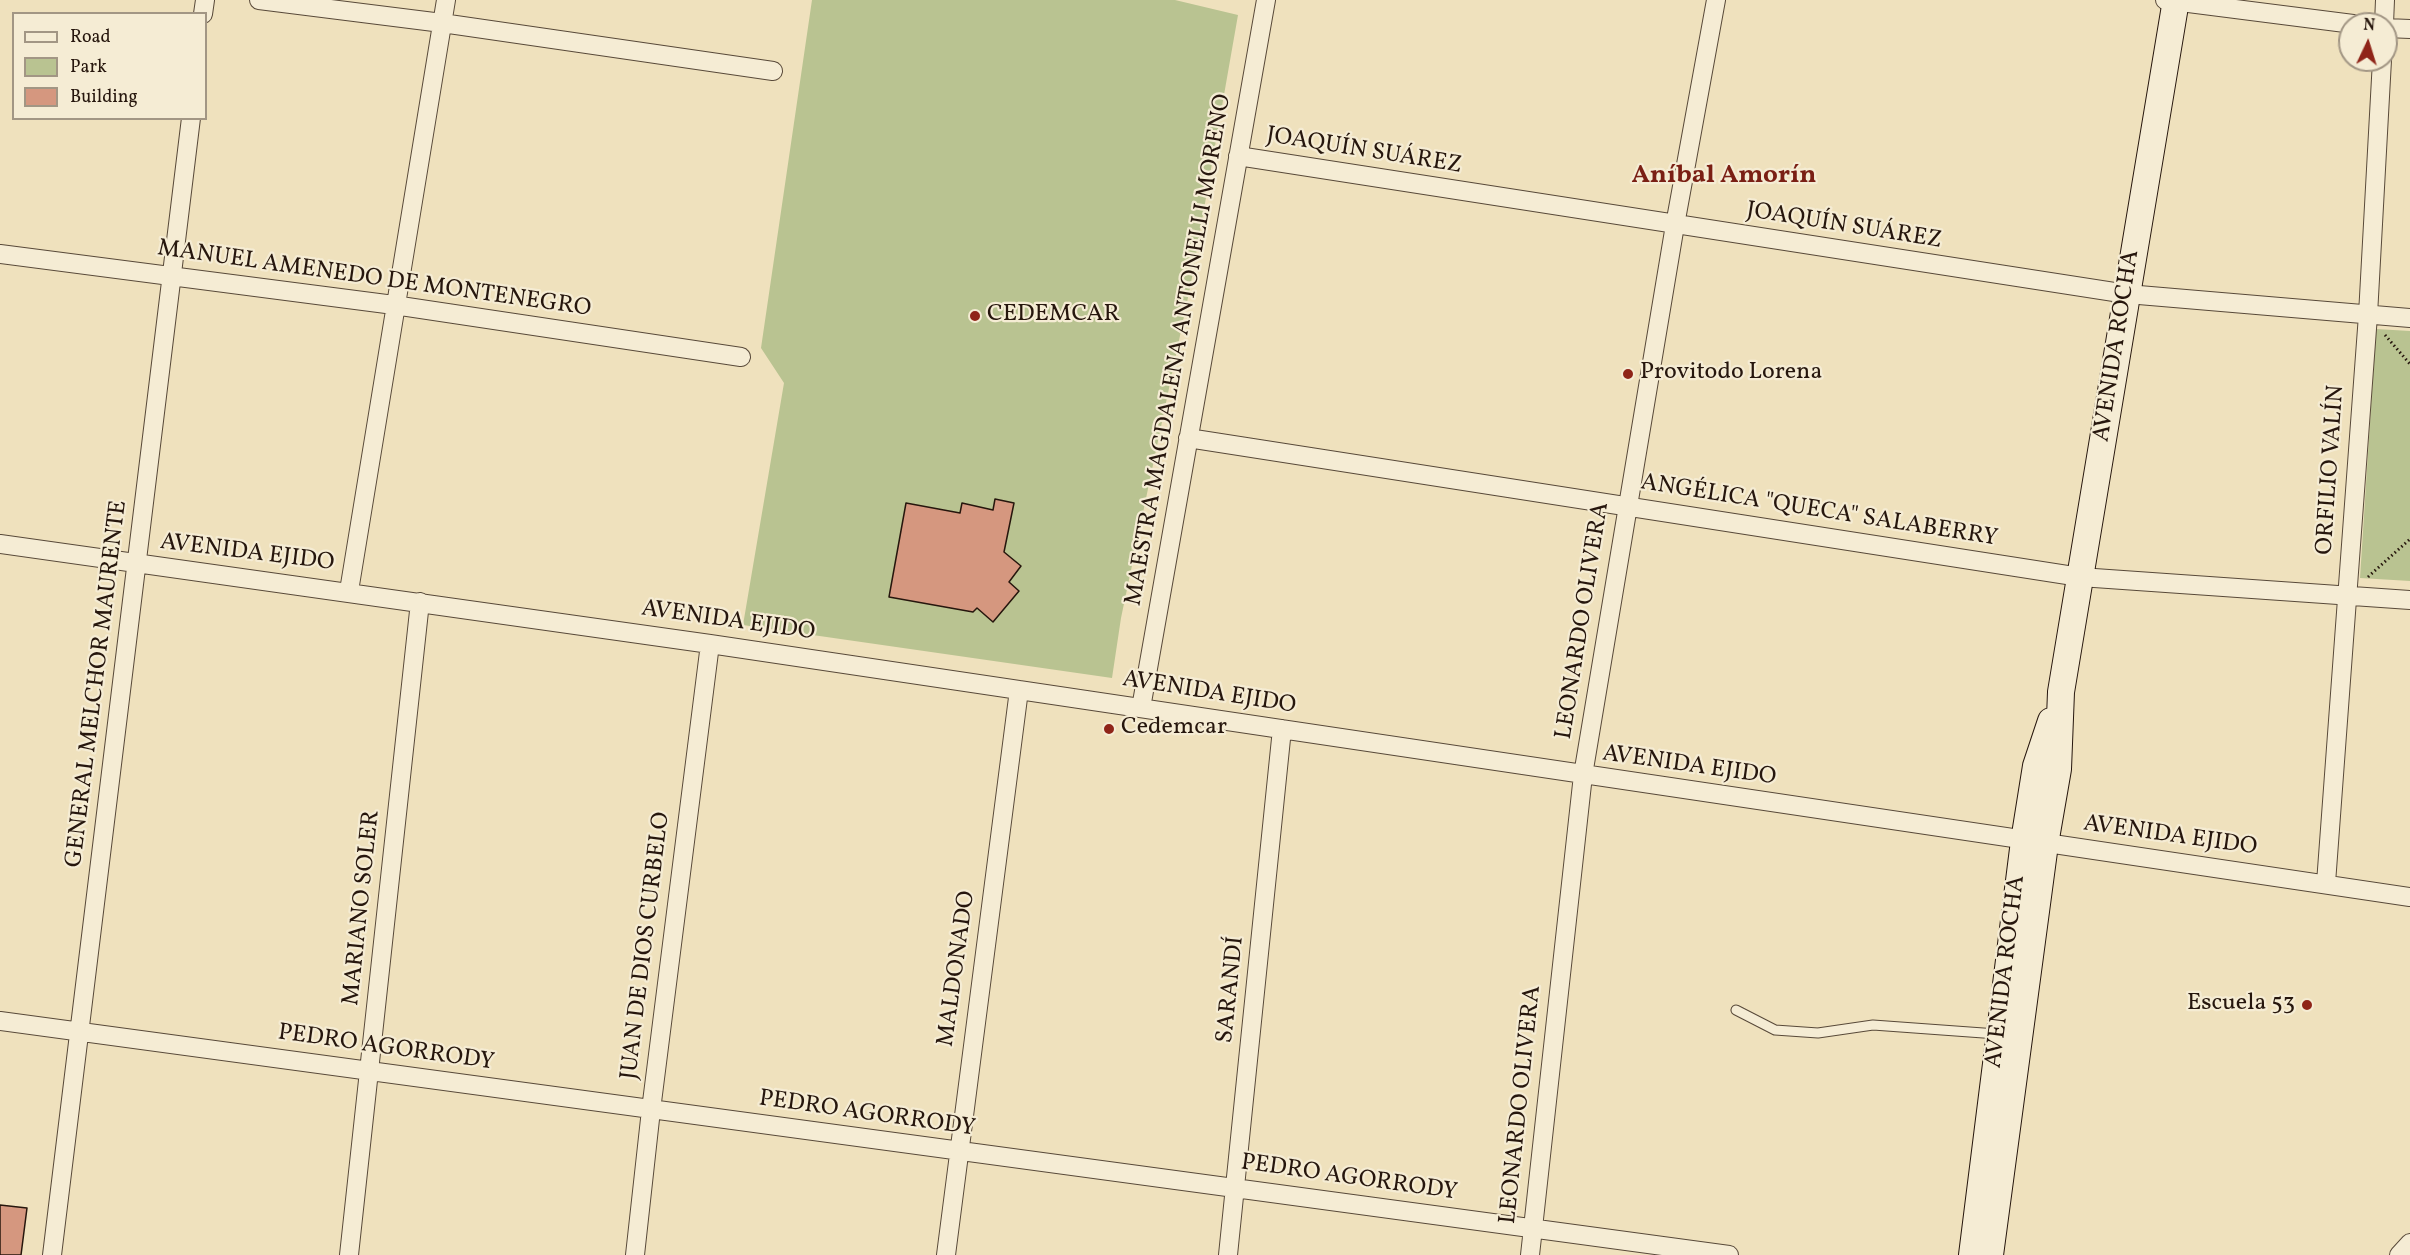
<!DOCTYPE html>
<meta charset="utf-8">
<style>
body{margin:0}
#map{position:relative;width:2410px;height:1255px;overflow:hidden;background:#efe1bd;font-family:Vollkorn,serif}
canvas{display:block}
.legend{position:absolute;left:12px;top:12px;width:195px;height:108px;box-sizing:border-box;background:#f5ecd4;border:2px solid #a29684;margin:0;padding:8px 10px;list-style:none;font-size:18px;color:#26160d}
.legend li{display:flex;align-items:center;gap:12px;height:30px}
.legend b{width:30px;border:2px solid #a29684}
.north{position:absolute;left:2338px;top:12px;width:60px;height:60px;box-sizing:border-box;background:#f5ecd4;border:2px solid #a29684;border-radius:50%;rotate:4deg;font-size:16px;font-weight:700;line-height:24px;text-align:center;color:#26160d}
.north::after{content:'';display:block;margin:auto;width:21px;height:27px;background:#8f2418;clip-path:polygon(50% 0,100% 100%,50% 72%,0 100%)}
</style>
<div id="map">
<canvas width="2410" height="1255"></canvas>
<ul class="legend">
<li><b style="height:8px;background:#f5ecd4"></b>Road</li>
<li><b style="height:16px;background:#b9c391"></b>Park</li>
<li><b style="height:16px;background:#d5977f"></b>Building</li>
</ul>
<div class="north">N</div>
</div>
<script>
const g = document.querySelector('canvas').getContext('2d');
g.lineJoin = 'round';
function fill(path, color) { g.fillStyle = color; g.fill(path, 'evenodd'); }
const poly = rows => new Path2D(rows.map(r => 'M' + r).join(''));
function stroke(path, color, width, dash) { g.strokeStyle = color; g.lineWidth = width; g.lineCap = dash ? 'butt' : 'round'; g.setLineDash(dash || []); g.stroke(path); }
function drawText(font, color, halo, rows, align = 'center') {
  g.font = font + ' Vollkorn,serif'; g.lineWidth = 4.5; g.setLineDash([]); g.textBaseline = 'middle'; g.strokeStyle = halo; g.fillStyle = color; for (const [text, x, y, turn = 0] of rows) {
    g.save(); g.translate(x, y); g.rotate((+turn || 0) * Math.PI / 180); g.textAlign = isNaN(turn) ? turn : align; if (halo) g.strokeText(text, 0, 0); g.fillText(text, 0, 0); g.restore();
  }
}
const green = poly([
 [812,0,1175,0,1238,15,1191,283,1121,618,1112,678,743,625,784,383,761,348],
 [2376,329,2410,331,2410,581,2360,578]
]);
const building = poly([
 [995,499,1014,503,1004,552,1021,566,1009,582,1019,591,993,622,977,608,973,612,889,597,906,503,960,513,962,503,993,510,995,499],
 [0,1205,27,1208,21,1255,0,1255,0,1205]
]);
const path = poly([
 [2385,335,2410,364],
 [2368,577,2410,539]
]);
const lane = poly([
 [1736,1010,1775,1030,1818,1033,1873,1025,1997,1034]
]);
const street = poly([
 [259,0,442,23,773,71],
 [2165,0,2353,24],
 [203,14,205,0],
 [2384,24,2385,0],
 [2386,28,2410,29],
 [1238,156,2127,294,2410,318],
 [0,254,394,305,741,357],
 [1188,438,2080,577,2410,600],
 [0,544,710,644,2410,897],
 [349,591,446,0],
 [1141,708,1266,0],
 [2326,883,2368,315,2382,60],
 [0,1021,1729,1255],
 [52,1255,191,118],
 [349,1255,420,602],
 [635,1255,651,1110,710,644],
 [946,1255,1019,690],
 [1228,1255,1282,729],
 [1530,1255,1583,775,1675,225,1716,0],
 [2399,1255,2410,1243]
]);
const secondary = poly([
 [1972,1255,2024,841,2036,766,2051,721],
 [1990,1255,2045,844,2058,769,2061,692,2176,0]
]);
const markers = [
 [975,316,6,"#8f2418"],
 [1628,374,6,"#8f2418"],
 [1109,729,6,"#8f2418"],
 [2307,1005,6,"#8f2418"]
];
const streetNames = [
 ["JOAQUÍN SUÁREZ",1364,152,9],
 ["JOAQUÍN SUÁREZ",1844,227,9],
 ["MANUEL AMENEDO DE MONTENEGRO",374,280,8],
 ["AVENIDA ROCHA",2118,346,-81],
 ["MAESTRA MAGDALENA ANTONELLI MORENO",1180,350,-80],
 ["ORFILIO VALÍN",2332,470,-86],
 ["ANGÉLICA \"QUECA\" SALABERRY",1819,512,9],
 ["AVENIDA EJIDO",247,554,7],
 ["LEONARDO OLIVERA",1584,621,-81],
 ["AVENIDA EJIDO",728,622,8],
 ["GENERAL MELCHOR MAURENTE",98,684,-83],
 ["AVENIDA EJIDO",1209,694,9],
 ["AVENIDA EJIDO",1689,767,8],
 ["AVENIDA EJIDO",2170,837,8],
 ["MARIANO SOLER",363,908,-84],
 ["JUAN DE DIOS CURBELO",647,946,-83],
 ["MALDONADO",958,969,-82],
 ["AVENIDA ROCHA",2007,972,-83],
 ["SARANDÍ",1232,990,-84],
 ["PEDRO AGORRODY",386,1049,8],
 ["LEONARDO OLIVERA",1522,1105,-84],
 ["PEDRO AGORRODY",867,1115,8],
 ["PEDRO AGORRODY",1349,1179,8]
];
const poiNames = [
 ["CEDEMCAR",987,316],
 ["Provitodo Lorena",1640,374],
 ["Cedemcar",1121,729],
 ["Escuela 53",2295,1005,"right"]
];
const neighbourhoodNames = [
 ["Aníbal Amorín",1724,177]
];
fill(green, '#b9c391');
fill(building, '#d5977f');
stroke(building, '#26160d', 1.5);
stroke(lane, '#584939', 11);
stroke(street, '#584939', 20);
stroke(secondary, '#26160d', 28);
stroke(path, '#26160d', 3, [1.5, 3]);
stroke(lane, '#f5ecd4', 9);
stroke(street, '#f5ecd4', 18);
stroke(secondary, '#f5ecd4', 26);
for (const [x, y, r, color] of markers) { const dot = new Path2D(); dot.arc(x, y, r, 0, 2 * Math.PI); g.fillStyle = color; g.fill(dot); stroke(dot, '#f5ecd4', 2); }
drawText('24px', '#26160d', '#f5ecd4', streetNames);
drawText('24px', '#26160d', '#f5ecd4', poiNames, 'left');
drawText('bold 26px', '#7a1f14', '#f5ecd4', neighbourhoodNames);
</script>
